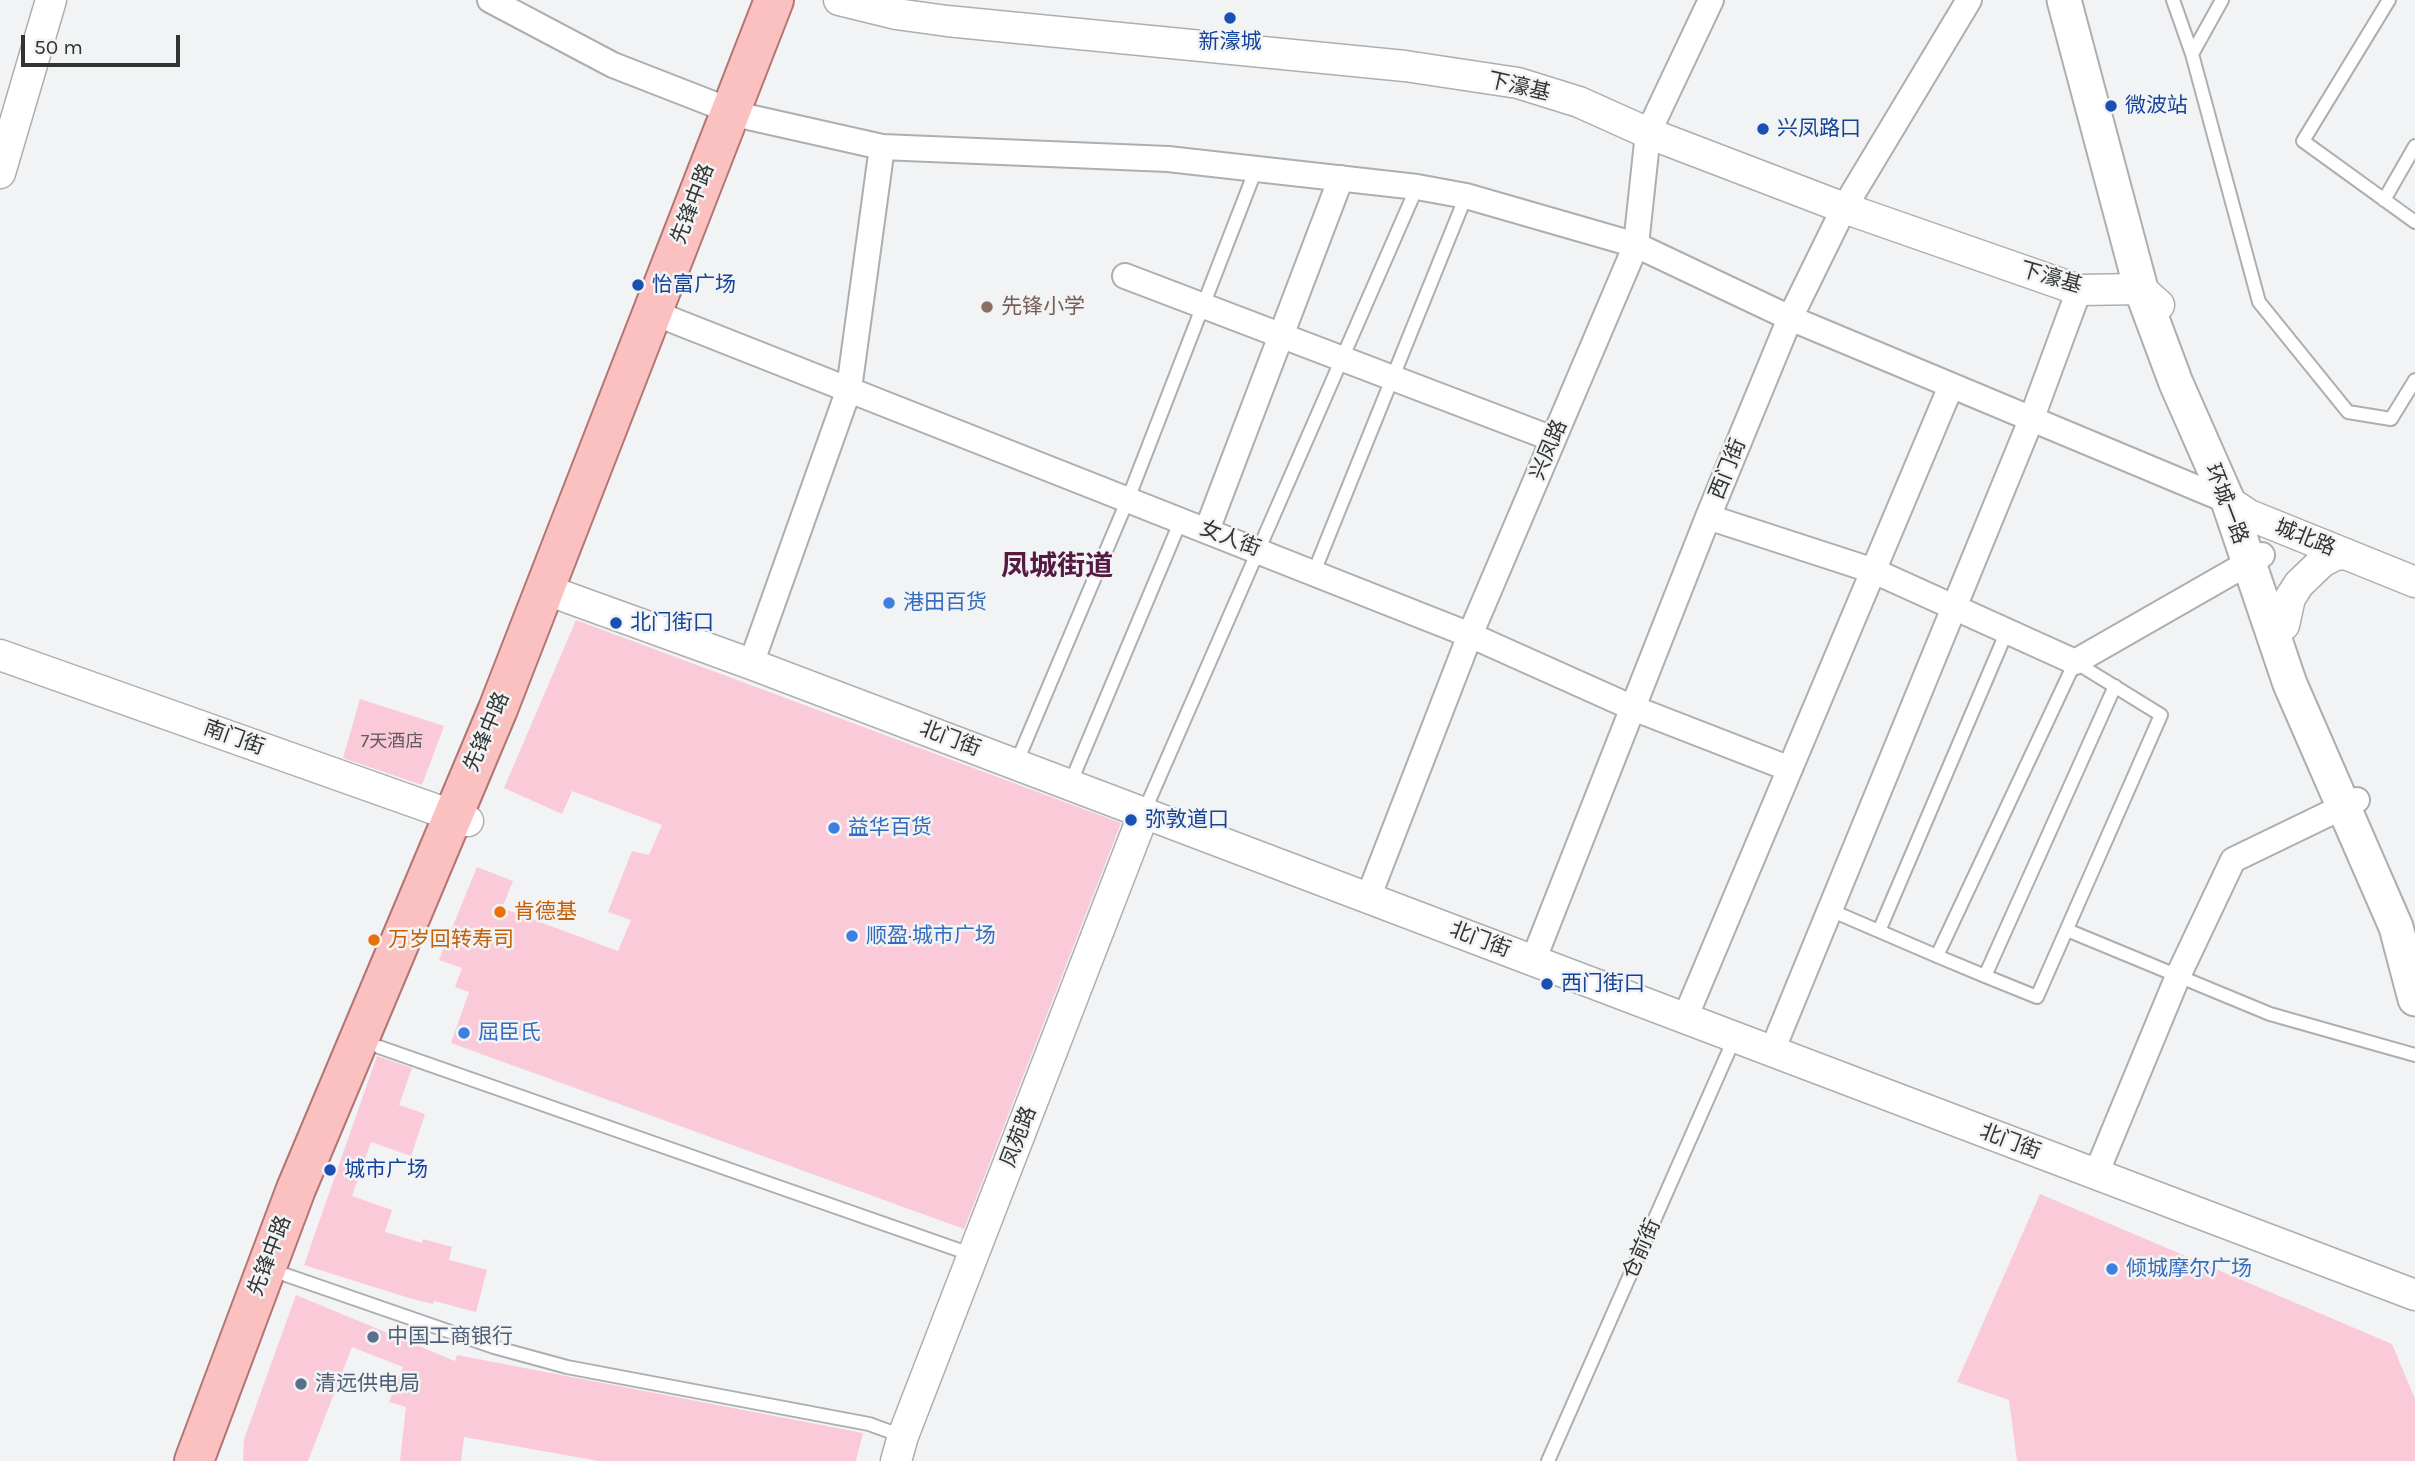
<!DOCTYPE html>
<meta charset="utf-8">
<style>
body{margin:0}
#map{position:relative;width:2415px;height:1461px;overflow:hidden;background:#f2f3f4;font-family:Karla,sans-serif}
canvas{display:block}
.scale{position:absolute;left:21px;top:35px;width:159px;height:32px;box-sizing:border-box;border:4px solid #323333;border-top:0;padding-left:9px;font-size:21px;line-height:24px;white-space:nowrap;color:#323333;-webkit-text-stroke:5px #f2f3f4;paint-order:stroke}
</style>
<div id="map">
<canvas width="2415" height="1461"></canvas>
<div class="scale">50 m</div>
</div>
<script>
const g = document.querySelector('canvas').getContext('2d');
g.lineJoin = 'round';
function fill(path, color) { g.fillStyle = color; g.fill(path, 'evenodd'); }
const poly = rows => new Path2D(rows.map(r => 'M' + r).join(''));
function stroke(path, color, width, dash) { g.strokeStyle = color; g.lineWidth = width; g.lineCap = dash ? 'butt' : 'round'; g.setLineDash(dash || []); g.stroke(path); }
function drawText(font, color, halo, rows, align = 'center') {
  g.font = font + ' Karla,"Noto Sans SC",sans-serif'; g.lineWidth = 5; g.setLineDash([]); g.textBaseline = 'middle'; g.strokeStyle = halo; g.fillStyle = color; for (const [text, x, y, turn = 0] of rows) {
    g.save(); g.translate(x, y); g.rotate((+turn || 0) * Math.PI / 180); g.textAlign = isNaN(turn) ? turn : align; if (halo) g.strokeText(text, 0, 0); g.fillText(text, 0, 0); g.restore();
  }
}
const building = poly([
 [576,620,1121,823,964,1229,451,1043,469,992,455,987,462,968,439,960,477,867,513,881,502,908,618,951,631,920,608,912,632,851,649,855,662,825,572,791,562,814,504,788],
 [360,699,444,726,422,785,343,758],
 [377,1056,412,1068,399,1105,425,1114,411,1156,371,1142,352,1196,392,1210,385,1232,422,1243,423,1239,452,1247,449,1260,487,1270,476,1312,434,1301,433,1304,409,1298,304,1265],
 [2040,1194,2392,1344,2415,1399,2415,1461,2017,1461,2009,1400,1957,1382],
 [296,1295,455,1361,457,1355,863,1433,856,1461,599,1461,464,1437,461,1461,400,1461,406,1407,389,1402,403,1367,352,1347,308,1461,243,1461,244,1439]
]);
const service = poly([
 [2173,0,2192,54,2259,302,2348,412,2391,419,2415,380],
 [2389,0,2303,141,2415,222],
 [2192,54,2222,0],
 [2384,200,2415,146],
 [1314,572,1466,196],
 [1016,764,1128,499,1256,169],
 [1070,784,1181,520],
 [1144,812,1417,187],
 [1830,910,1937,956,1985,976,2037,997,2161,715,2075,662,1937,956],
 [2067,930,2270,1014,2415,1055],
 [1879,931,2007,631],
 [1985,976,2115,686],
 [379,1047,973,1255],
 [286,1275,494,1347,567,1367,869,1424,902,1436],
 [1548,1461,1735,1037]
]);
const minor = poly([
 [490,0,613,65,744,116,882,147,1168,159,1417,187,1466,196,1636,245,1790,318,2228,501],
 [1125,276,1553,439],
 [667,318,1470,635,1633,708,1790,769],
 [1708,517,1874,571,2075,662,2262,555],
 [1207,530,1341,178],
 [751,664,849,389,882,147],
 [1368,898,1470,635,1636,245,1648,133,1711,0],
 [1533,961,1708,517,1790,318,1844,208,1969,0],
 [1685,1018,1951,386],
 [1772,1051,2031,420,2079,290],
 [2096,1174,2178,976,2233,860,2357,800]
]);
const tertiary = poly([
 [839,0,896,14,947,21,1405,66,1518,83,1579,102,1648,133,1844,208,2079,290,2141,289,2159,305],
 [0,173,51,0],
 [2228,501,2249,515,2415,582],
 [544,589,751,664,2415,1295],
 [2284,625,2290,598,2299,584,2322,562,2335,555,2346,554],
 [0,655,468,821],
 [896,1461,903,1436,1144,813]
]);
const secondary = poly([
 [2064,0,2141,289,2176,383,2228,501,2290,684,2396,927,2415,999]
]);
const primary = poly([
 [194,1461,296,1189,498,709,774,0]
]);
const markers = [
 [1230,18,7,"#1a4fb4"],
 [2111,106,7,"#1a4fb4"],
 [1763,129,7,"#1a4fb4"],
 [638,285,7,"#1a4fb4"],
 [987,307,7,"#8d6e63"],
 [889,603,7,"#3f7fe0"],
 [616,623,7,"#1a4fb4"],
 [1131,820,7,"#1a4fb4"],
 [834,828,7,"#3f7fe0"],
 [500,912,7,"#e8710a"],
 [852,936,7,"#3f7fe0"],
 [374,940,7,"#e8710a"],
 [1547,984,7,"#1a4fb4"],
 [464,1033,7,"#3f7fe0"],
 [330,1170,7,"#1a4fb4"],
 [2112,1269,7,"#3f7fe0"],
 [373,1337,7,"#5c6f8a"],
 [301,1384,7,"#5c6f8a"]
];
const numberNames = [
 ["7天酒店",392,742]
];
const transitNames = [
 ["新濠城",1230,42,"center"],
 ["微波站",2125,106],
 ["兴凤路口",1777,129],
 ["怡富广场",652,285],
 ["北门街口",630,623],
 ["弥敦道口",1145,820],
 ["西门街口",1561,984],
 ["城市广场",344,1170]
];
const streetNames = [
 ["下濠基",1519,87,13],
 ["先锋中路",693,204,-69],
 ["下濠基",2051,278,16],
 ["兴凤路",1549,450,-67],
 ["西门街",1728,469,-68],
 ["环城一路",2226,504,69],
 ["城北路",2305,538,22],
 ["女人街",1230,539,21],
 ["先锋中路",487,732,-67],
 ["南门街",234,738,20],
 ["北门街",950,739,21],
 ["北门街",1480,940,21],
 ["凤苑路",1019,1137,-69],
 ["北门街",2010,1142,21],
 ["仓前街",1642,1249,-66],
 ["先锋中路",270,1256,-69]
];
const educationNames = [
 ["先锋小学",1001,307]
];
const shopNames = [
 ["港田百货",903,603],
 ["益华百货",848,828],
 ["顺盈·城市广场",866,936],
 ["屈臣氏",478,1033],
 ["倾城摩尔广场",2126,1269]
];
const foodNames = [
 ["肯德基",514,912],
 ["万岁回转寿司",388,940]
];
const serviceNames = [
 ["中国工商银行",387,1337],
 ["清远供电局",315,1384]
];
const districtNames = [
 ["凤城街道",1057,567]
];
fill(building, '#facad8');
stroke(service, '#adaeaf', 16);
stroke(minor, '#adaeaf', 28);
stroke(tertiary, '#adaeaf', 33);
stroke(secondary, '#adaeaf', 37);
stroke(primary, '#b37573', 42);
stroke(service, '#fff', 12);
stroke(minor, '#fff', 24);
stroke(tertiary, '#fff', 30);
stroke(secondary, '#fff', 33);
stroke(primary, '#fbc1c0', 38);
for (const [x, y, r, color] of markers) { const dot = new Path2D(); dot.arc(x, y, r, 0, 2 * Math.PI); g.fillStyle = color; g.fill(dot); stroke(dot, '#f2f3f4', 2.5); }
drawText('18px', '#64595c', null, numberNames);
drawText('21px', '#164399', '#f2f3f4', transitNames, 'left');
drawText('21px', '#323333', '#f2f3f4', streetNames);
drawText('21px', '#785e54', '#f2f3f4', educationNames, 'left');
drawText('21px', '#366cbe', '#f2f3f4', shopNames, 'left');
drawText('21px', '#c56008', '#f2f3f4', foodNames, 'left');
drawText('21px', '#4e5e75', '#f2f3f4', serviceNames, 'left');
drawText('bold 28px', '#551a41', '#f2f3f4', districtNames);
</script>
